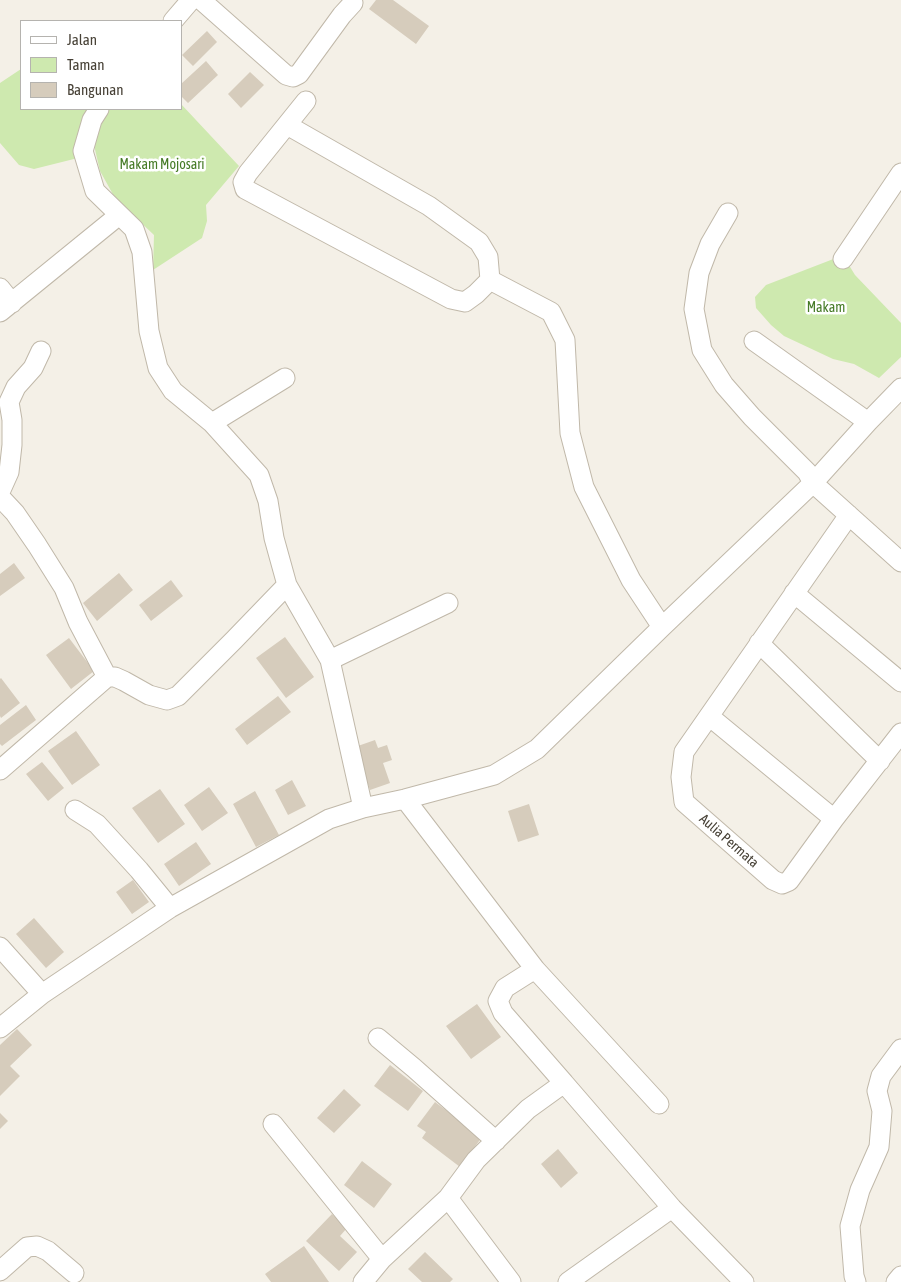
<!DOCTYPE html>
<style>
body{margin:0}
#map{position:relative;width:901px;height:1282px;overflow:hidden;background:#f4f0e7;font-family:"Asap Condensed",sans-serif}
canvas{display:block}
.legend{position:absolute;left:20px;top:20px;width:162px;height:90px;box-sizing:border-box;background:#fff;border:1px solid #b5b3af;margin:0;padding:6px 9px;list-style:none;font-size:15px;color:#474136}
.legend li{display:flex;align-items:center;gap:10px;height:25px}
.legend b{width:25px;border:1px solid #b5b3af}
</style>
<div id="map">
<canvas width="901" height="1282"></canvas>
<ul class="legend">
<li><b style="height:6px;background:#fff"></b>Jalan</li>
<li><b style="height:14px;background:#cee9af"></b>Taman</li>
<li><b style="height:14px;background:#d6ccbc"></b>Bangunan</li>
</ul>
</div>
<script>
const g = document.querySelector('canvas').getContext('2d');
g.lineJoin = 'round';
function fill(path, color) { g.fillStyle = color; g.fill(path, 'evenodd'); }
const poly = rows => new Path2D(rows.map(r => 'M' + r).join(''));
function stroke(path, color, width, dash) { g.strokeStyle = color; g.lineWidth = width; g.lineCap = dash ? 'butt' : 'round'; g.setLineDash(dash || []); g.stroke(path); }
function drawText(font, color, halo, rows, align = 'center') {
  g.font = font + ' "Asap Condensed",sans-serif'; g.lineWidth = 5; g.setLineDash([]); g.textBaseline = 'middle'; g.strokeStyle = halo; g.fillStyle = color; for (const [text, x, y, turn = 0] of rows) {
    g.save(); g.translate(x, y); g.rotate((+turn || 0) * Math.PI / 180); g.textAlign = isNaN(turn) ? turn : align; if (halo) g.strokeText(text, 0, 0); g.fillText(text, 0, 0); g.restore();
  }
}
const green = poly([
 [21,69,21,109,87,109,79,135,78,158,34,169,19,165,0,143,0,83],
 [181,104,239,166,206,205,207,221,202,238,153,270,154,235,115,198,100,171,93,141,100,121,108,109,181,109],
 [836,258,847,262,855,275,901,323,901,357,879,378,854,364,833,359,784,336,771,325,756,308,755,297,766,285]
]);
const building = poly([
 [376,0,393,0,429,26,416,44,369,9],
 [207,31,217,42,193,66,182,55],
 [206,61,218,75,188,103,181,96,181,84],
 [250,72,264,85,241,108,228,94],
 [14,563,25,578,0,596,0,574],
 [119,573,133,590,97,621,83,603],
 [171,580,183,596,151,621,139,605],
 [285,637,314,677,286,698,256,658],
 [69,638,94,671,71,689,46,655],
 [1,678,20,703,1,718,0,716,0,679],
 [278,696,291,712,247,745,235,729],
 [26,705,36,720,2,746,0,744,0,725],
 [76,731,100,765,72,785,48,751],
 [375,740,378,748,387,745,392,760,383,763,390,783,370,790,355,747],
 [42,762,64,788,48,801,26,774],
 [292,780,306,806,288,815,275,790],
 [209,787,228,813,202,831,184,805],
 [160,789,185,824,158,843,132,808],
 [255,791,279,835,256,847,233,804],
 [529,804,539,835,518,842,508,811],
 [196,842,211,864,179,886,164,864],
 [133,880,149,902,132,914,116,892],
 [34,918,64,952,46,968,16,934],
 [477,1004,501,1037,471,1059,446,1026],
 [17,1029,32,1045,10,1066,20,1076,0,1096,0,1045],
 [390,1065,423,1091,408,1111,374,1086],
 [344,1089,361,1105,334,1133,317,1118],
 [435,1102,482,1137,460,1167,422,1138,426,1132,417,1126],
 [0,1113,8,1121,0,1129],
 [558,1149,578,1173,561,1188,541,1164],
 [362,1161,392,1184,374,1208,344,1185],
 [332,1214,347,1228,340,1236,357,1252,339,1271,306,1241],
 [304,1246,329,1282,271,1282,265,1274],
 [425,1252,453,1279,450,1282,422,1282,408,1269]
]);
const minor = poly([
 [201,0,286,75,293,77,299,74,342,15,353,3],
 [173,21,191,0],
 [306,101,248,173,243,182,245,189,451,299,465,302,476,294,490,280],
 [99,109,92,120,83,151,95,191,134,229,142,252,149,331,158,368,173,391,212,423],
 [287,125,429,206,479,242,488,257,490,280,551,312,565,340,570,433,584,487,631,580,662,627],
 [728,213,710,244,699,273,694,309,702,350,724,385,752,417,807,472,813,483,901,562],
 [843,259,901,173],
 [0,288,12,303],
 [0,312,118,216],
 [754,341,868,422],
 [0,492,9,472,12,445,12,420,9,402,16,387,33,368,41,351],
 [0,497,15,513,37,545,64,588,78,622,107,677],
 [849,515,732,683,684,752,681,777,684,802,773,880,782,884,789,881,834,819,901,733],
 [287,585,330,660,363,808],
 [794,593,901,682],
 [759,643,880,761],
 [330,660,448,603],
 [709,716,834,819],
 [0,770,107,677,115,677,124,681,149,695,167,700,178,696,234,640,287,585,274,538,268,501,259,475,212,423,285,378],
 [405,799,535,969,505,988,498,1001,503,1013,564,1083],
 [75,810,97,824,139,870,170,908],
 [0,947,42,994],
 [535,969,659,1104],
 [0,1028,42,994,170,908,329,819,363,808,405,799,494,775,537,749,662,627,813,483,868,422,901,388],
 [378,1038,414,1068,496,1141],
 [273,1124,382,1259],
 [448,1198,511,1282],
 [0,1271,27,1247,37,1246,48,1251,74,1273],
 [363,1282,382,1259,448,1198,476,1160,528,1109,564,1083,672,1208,744,1282],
 [568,1282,672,1208],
 [856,1282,854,1276,850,1226,860,1190,879,1147,882,1111,877,1091,881,1076,901,1049],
 [896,1282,901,1276]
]);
const parkNames = [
 ["Makam Mojosari",162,165],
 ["Makam",826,308]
];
const streetNames = [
 ["Aulia Permata",729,841,41]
];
fill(green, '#cee9af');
fill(building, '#d6ccbc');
stroke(minor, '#c0b8a9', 21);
stroke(minor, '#fff', 19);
drawText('14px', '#467b27', '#fff', parkNames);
drawText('14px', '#474136', '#fff', streetNames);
</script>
